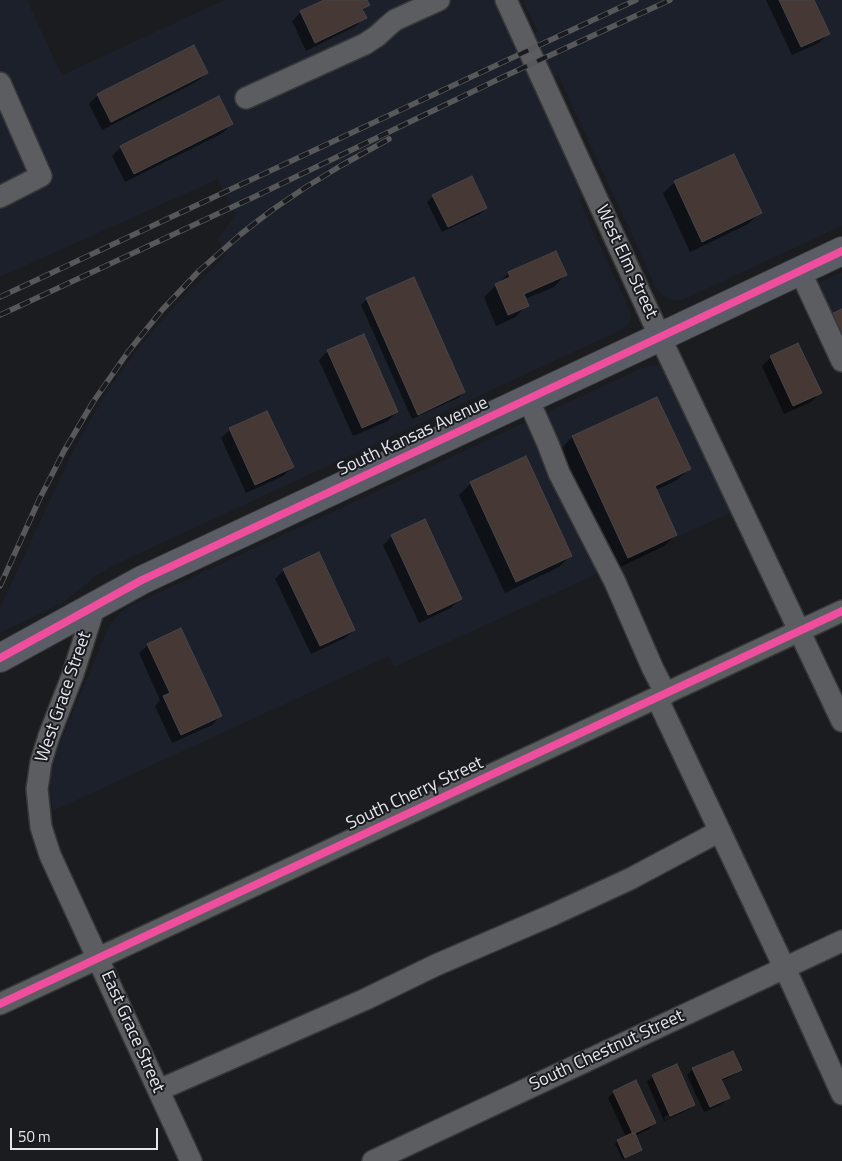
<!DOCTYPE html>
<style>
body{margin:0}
#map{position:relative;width:842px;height:1161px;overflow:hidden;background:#1b1c1f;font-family:"Titillium Web",sans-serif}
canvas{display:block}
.scale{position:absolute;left:10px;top:1128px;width:148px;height:22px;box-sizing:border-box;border:2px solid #e5e7eb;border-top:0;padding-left:6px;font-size:15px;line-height:18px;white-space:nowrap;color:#e5e7eb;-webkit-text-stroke:4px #191b21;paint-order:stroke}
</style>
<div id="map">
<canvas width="842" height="1161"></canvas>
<div class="scale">50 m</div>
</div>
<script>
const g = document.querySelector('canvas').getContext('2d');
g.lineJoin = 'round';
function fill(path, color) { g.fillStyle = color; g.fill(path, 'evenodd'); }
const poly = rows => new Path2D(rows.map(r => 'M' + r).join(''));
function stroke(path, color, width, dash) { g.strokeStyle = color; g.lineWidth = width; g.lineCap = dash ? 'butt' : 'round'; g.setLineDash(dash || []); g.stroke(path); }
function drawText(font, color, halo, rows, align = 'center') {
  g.font = font + ' "Titillium Web",sans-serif'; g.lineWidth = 4; g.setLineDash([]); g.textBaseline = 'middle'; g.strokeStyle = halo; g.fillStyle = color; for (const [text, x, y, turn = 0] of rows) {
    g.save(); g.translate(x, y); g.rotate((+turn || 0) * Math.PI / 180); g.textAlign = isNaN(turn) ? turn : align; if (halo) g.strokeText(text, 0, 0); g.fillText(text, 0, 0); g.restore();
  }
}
const built = poly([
 [0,0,27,0,62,75,224,0,496,0,516,41,538,31,523,0,842,0,842,226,682,300,674,301,668,299,658,291,653,281,558,75,538,85,584,192,580,202,628,307,631,315,630,321,627,326,621,330,110,567,96,576,61,604,0,633,0,607,75,447,103,398,125,366,153,330,178,303,228,253,217,240,236,215,218,179,0,277],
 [842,272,842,375,802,290],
 [655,365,660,366,666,369,732,512,394,667,389,656,53,811,50,796,50,775,57,750,109,626,119,614,128,607,642,368]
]);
const shadow = poly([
 [327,0,366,0,368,5,362,11,365,17,356,26,306,51,292,21,301,12],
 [766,0,812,0,828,34,819,43,792,55],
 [207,73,198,81,102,130,89,104,98,95],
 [231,124,223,133,125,182,112,156,121,147],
 [675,182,760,212,748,224,690,252,663,193],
 [433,196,486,208,480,214,442,232,427,202],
 [509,273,565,275,554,287,525,299,527,305,516,317,496,326,484,297],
 [367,299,464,392,458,398,412,419,361,305],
 [798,345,820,393,811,402,784,414,762,366,771,357],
 [328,351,397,412,388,421,353,436,319,360],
 [657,399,689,469,677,480,656,490,676,535,664,546,616,569,561,449,572,437],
 [230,430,292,467,283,476,246,493,221,438],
 [471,483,571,555,559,567,505,593,459,495],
 [392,536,460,599,451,608,419,623,383,545],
 [284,570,354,630,345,638,311,654,275,579],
 [148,645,220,716,212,725,172,743,155,706,160,700,139,653],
 [693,1069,740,1070,734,1075,721,1081,728,1098,722,1104,704,1112,687,1075],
 [653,1076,693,1105,688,1110,664,1121,647,1082],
 [688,1107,688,1109,665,1120,664,1117],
 [614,1092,655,1123,649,1129,635,1136,641,1149,638,1152,623,1160,615,1144,617,1141,626,1137,608,1098]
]);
const building = poly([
 [324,0,367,0,370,5,362,9,367,18,315,43,300,11,324,0],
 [779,0,814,0,830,34,801,47,779,0],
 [194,45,208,73,111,122,97,94,194,45],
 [219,96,233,124,134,174,120,146,219,96],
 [734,154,762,213,702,242,674,181,734,154],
 [472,176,487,208,448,227,432,195,472,176],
 [556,251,567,275,524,294,529,306,508,315,495,284,510,277,508,272,556,251],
 [414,277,465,392,418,415,366,298,414,277],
 [842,309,842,348,827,316,842,309],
 [364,334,398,412,362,428,327,350,364,334],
 [798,343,822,393,793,406,770,356,798,343],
 [657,397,691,469,655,486,677,535,628,558,572,436,657,397],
 [267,411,294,467,255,485,229,428,267,411],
 [526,456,572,556,516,582,470,482,526,456],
 [425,519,462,599,428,615,391,535,425,519],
 [319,552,355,630,320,646,283,569,319,552],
 [181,628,222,716,181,735,163,696,170,693,147,644,181,628],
 [733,1051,742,1070,721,1079,730,1098,710,1107,692,1068,733,1051],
 [677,1064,695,1105,670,1116,652,1075,677,1064],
 [636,1080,656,1123,633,1134,613,1091,636,1080],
 [632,1133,633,1134,635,1133,642,1150,625,1158,617,1140,632,1133]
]);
const minor = poly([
 [506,0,660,337,842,721],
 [0,83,41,176,0,197],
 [246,98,365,44,377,36,388,26,395,20,439,0],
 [800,271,842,361],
 [528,399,548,444,559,473,615,582,653,669,666,694],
 [95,605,73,674,49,736,41,762,37,789,41,827,50,855,191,1161],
 [657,698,794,988,842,1094],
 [0,1004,842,611],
 [159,1090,366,999,436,965,552,915,630,879,720,831],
 [373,1161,842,941]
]);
const major = poly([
 [0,658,142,580,660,337,842,251]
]);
const rail = poly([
 [0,297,636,0],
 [0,315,256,196,503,77,670,0],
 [0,586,39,500,64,451,93,402,128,352,162,310,199,271,241,234,272,210,306,187,342,165,389,139]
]);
const cycleway = poly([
 [0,658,142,580,660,337,842,251],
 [0,1004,842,611]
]);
const streetNames = [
 ["West Elm Street",626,262,65],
 ["South Kansas Avenue",413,437,-25],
 ["West Grace Street",64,697,-71],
 ["South Cherry Street",415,794,-25],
 ["East Grace Street",132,1032,66],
 ["South Chestnut Street",607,1051,-25]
];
fill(built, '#1c202a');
fill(shadow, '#0007');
fill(building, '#463835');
stroke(building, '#464547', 1);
stroke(minor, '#363739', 24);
stroke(major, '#363739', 30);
stroke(minor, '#5c5d60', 21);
stroke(major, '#5a5d66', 28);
stroke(rail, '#56585a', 5.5);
stroke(rail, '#191b21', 4, [11]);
stroke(cycleway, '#ef4d9e', 8);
drawText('18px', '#e5e7eb', '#191b21', streetNames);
</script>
